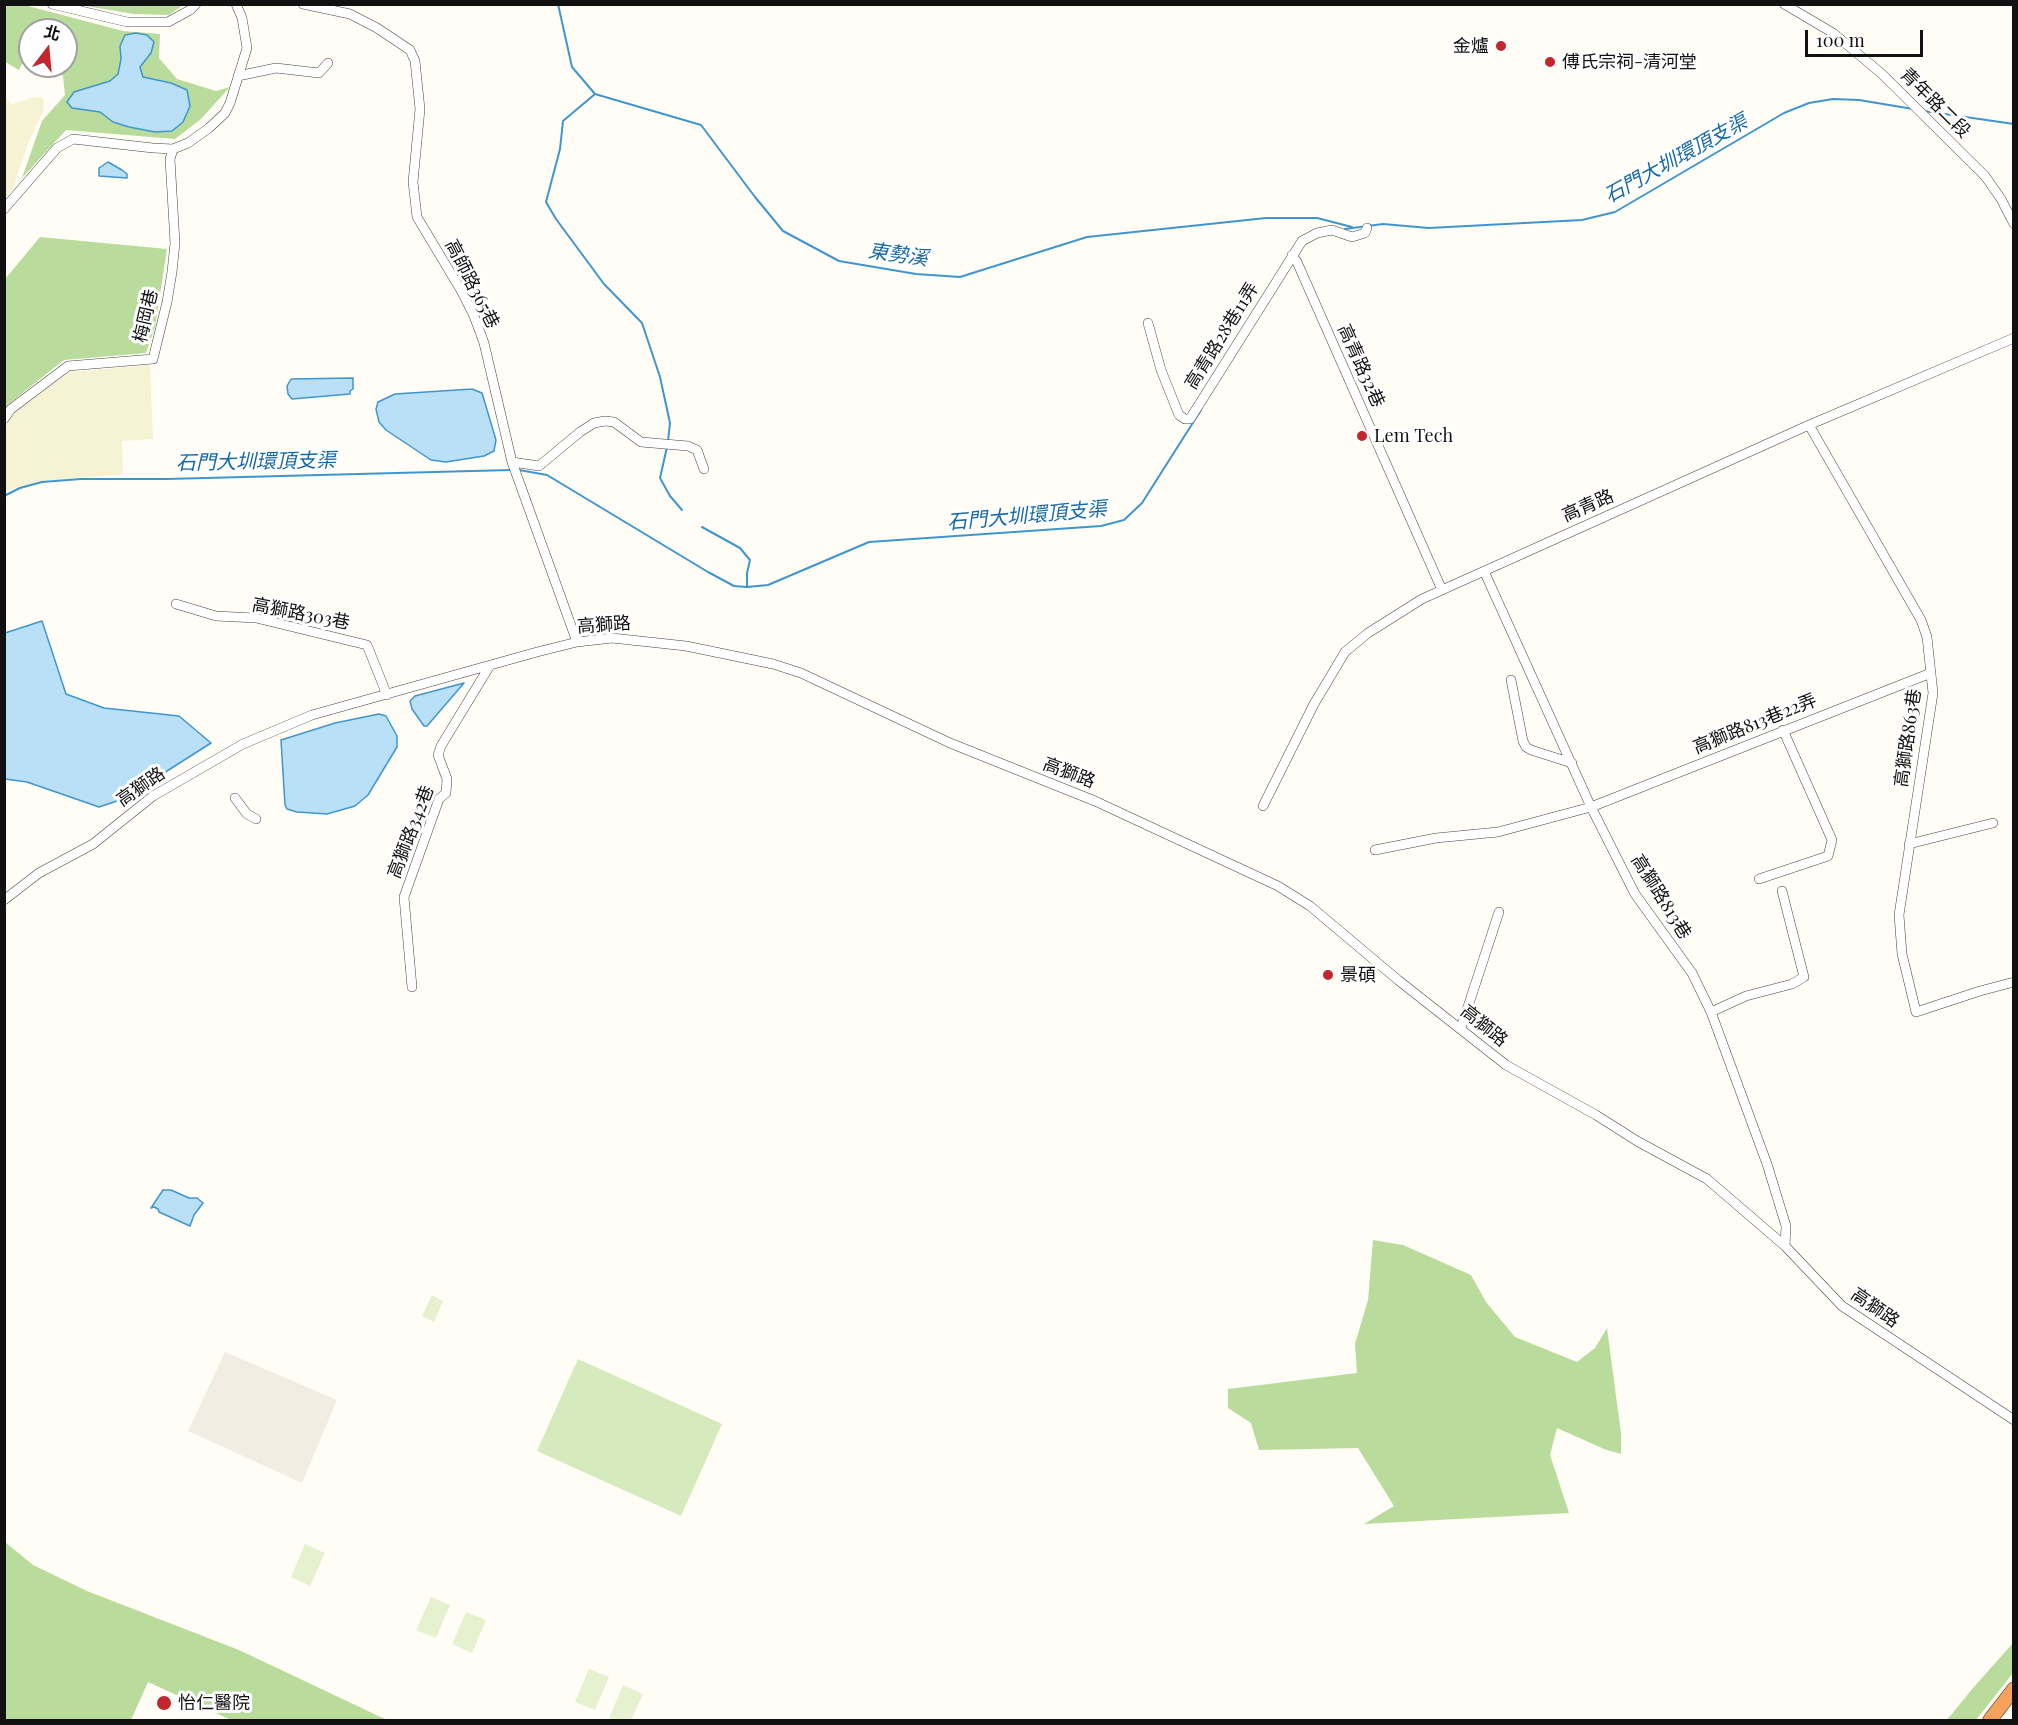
<!DOCTYPE html>
<meta charset="utf-8">
<style>
body{margin:0}
#map{position:relative;width:2018px;height:1725px;overflow:hidden;background:#fffdf5;font-family:"Playfair Display","Noto Sans TC",serif}
canvas{display:block}
.frame{position:absolute;inset:0;border:6px solid #111;pointer-events:none}
.north{position:absolute;left:18px;top:18px;width:60px;height:60px;box-sizing:border-box;background:#fff;border:2px solid #a0a0a0;border-radius:50%;rotate:16deg;font-size:16px;font-weight:700;line-height:24px;text-align:center;color:#111}
.north::after{content:'';display:block;margin:auto;width:21px;height:27px;background:#c4262e;clip-path:polygon(50% 0,100% 100%,50% 72%,0 100%)}
.scale{position:absolute;left:1805px;top:30px;width:118px;height:27px;box-sizing:border-box;border:3px solid #111;border-top:0;padding-left:8px;font-size:18px;line-height:21px;white-space:nowrap;color:#111;-webkit-text-stroke:4px #fff;paint-order:stroke}
</style>
<div id="map">
<canvas width="2018" height="1725"></canvas>
<div class="frame"></div>
<div class="north">北</div>
<div class="scale">100 m</div>
</div>
<script>
const g = document.querySelector('canvas').getContext('2d');
g.lineJoin = 'round';
function fill(path, color) { g.fillStyle = color; g.fill(path, 'evenodd'); }
const poly = rows => new Path2D(rows.map(r => 'M' + r).join(''));
function stroke(path, color, width, dash) { g.strokeStyle = color; g.lineWidth = width; g.lineCap = dash ? 'butt' : 'round'; g.setLineDash(dash || []); g.stroke(path); }
function drawText(font, color, halo, rows, align = 'center') {
  g.font = font + ' "Playfair Display","Noto Sans TC",serif'; g.lineWidth = 6; g.setLineDash([]); g.textBaseline = 'middle'; g.strokeStyle = halo; g.fillStyle = color; for (const [text, x, y, turn = 0] of rows) {
    g.save(); g.translate(x, y); g.rotate((+turn || 0) * Math.PI / 180); g.textAlign = isNaN(turn) ? turn : align; if (halo) g.strokeText(text, 0, 0); g.fillText(text, 0, 0); g.restore();
  }
}
const farmland = poly([
 [5,95,11,105,30,98,42,97,44,101,44,109,28,144,13,187,5,200],
 [150,365,153,439,122,441,123,474,45,481,5,491,4,429,13,412,70,372]
]);
const green = poly([
 [578,1359,722,1424,681,1516,537,1451]
]);
const forest = poly([
 [4,5,24,5,123,31,160,34,159,58,177,79,216,91,230,87,201,119,175,139,66,130,22,178,42,121,65,95,63,76,49,66,66,66,66,30,30,30,30,59,25,58,19,70,5,62],
 [144,5,183,5,169,15,134,14,80,5],
 [40,237,167,249,155,327,146,353,64,360,5,407,5,279],
 [1373,1240,1403,1245,1471,1275,1486,1302,1515,1337,1577,1362,1595,1348,1607,1328,1621,1433,1621,1454,1604,1449,1557,1428,1550,1455,1569,1513,1364,1524,1394,1506,1358,1448,1259,1450,1251,1423,1228,1408,1228,1389,1357,1373,1355,1344,1368,1300],
 [5,1542,33,1565,87,1591,239,1650,387,1720,231,1720,148,1682,131,1720,5,1720],
 [2013,1643,2013,1673,1976,1720,1947,1720,1973,1688]
]);
const pitch = poly([
 [432,1295,443,1301,434,1322,422,1316],
 [305,1544,325,1553,310,1586,291,1577],
 [431,1597,450,1605,436,1638,416,1630],
 [466,1612,486,1620,472,1653,452,1644],
 [589,1669,609,1677,595,1710,575,1702],
 [623,1685,643,1694,631,1720,614,1720,609,1718]
]);
const plaza = poly([
 [225,1352,337,1400,302,1483,188,1431]
]);
const water = poly([
 [136,33,147,35,154,42,151,53,140,67,143,77,171,83,187,90,190,106,183,122,172,131,155,132,129,127,113,122,100,112,72,108,67,102,74,92,110,81,118,74,121,59,120,46,125,35,136,33],
 [108,162,122,170,127,174,127,178,99,176,99,168,108,162],
 [353,378,353,389,350,391,350,394,292,399,288,394,287,386,291,379,353,378],
 [472,389,482,393,496,440,494,451,484,456,446,462,431,460,386,430,379,422,376,409,378,402,395,394,472,389],
 [42,621,66,694,104,708,179,716,211,743,123,799,99,807,27,782,5,779,5,633,42,621],
 [464,683,427,726,424,726,412,709,410,701,415,696,464,683],
 [379,714,386,716,397,736,397,747,368,795,355,806,327,814,297,812,287,809,285,805,281,740,335,723,379,714],
 [163,1190,171,1190,189,1198,197,1198,203,1203,194,1215,190,1226,159,1212,158,1209,154,1207,151,1208,163,1190]
]);
const stream = poly([
 [558,4,572,67,595,94,701,125,755,197,783,231,839,261,916,274,960,277,1087,237,1266,218,1317,218,1352,227],
 [595,94,563,121,560,149,546,202,556,219,604,284,642,323,660,377,670,423,668,441],
 [1924,111,2014,124],
 [1345,229,1383,224,1429,228,1582,220,1615,212,1784,113,1809,103,1833,99,1859,100,1913,109],
 [667,447,660,478,670,496,682,510],
 [519,470,547,475,708,572,734,586,747,587,768,585,869,542,1101,526,1124,520,1142,503,1201,410],
 [4,496,20,488,42,482,81,479,167,479,511,470],
 [702,527,740,548,750,560,747,573,747,587]
]);
const minor = poly([
 [52,4,127,22,168,22,190,10,196,4],
 [303,4,350,14,377,28,410,50,415,61,420,109,413,182,417,217,462,292,474,316,484,343,512,462,577,642],
 [1784,4,1833,33,1882,74,1985,176,2001,199,2014,224],
 [238,76,276,68,319,73,328,63],
 [4,209,57,148,73,139,153,148,173,149,188,143,209,128,225,113,230,103,247,48,242,18,236,4],
 [1292,255,1297,262,1442,590],
 [1148,323,1161,370,1179,415,1185,419,1190,419,1302,241,1317,233,1332,230,1352,237,1365,233,1367,228],
 [4,419,11,409,68,366,153,359,167,302,172,272,175,243,170,159,173,149],
 [1809,425,1921,620,1927,637,1933,693,1899,915,1902,954,1916,1012,1980,991,2014,982],
 [512,462,539,466,580,432,594,423,605,421,614,422,641,442,688,446,697,450,704,469],
 [1484,571,1591,807,1635,894,1692,973,1711,1012,1767,1164,1786,1226,1785,1246],
 [176,604,216,616,256,618,367,645,387,695],
 [1511,680,1523,741,1526,747,1531,750,1572,763],
 [235,798,247,814,256,819],
 [1263,806,1314,704,1345,652,1368,633,1422,599,1809,425,2014,338],
 [1909,844,1993,823],
 [1375,850,1436,838,1498,832,1591,807,1931,673],
 [1759,879,1828,856,1832,840,1783,730],
 [4,900,39,873,93,844,153,796,243,744,312,715,537,652,577,642,612,638,686,646,773,664,801,673,950,743,1095,801,1278,886,1310,906,1398,980,1506,1065,1596,1115,1637,1141,1707,1179,1785,1246,1842,1306,2014,1420],
 [412,987,404,897,439,799,446,793,447,779,438,755,441,746,489,667],
 [1711,1012,1746,996,1792,984,1804,977,1782,891],
 [1461,1028,1499,912]
]);
const highway = poly([
 [1990,1720,2014,1689]
]);
const markers = [
 [1501,46,6,"#c4262e"],
 [1550,62,6,"#c4262e"],
 [1362,436,6,"#c4262e"],
 [1328,975,6,"#c4262e"],
 [164,1703,8,"#c4262e"]
];
const poiNames = [
 ["金爐",1489,46,"right"],
 ["傅氏宗祠-清河堂",1562,62],
 ["Lem Tech",1374,436],
 ["景碩",1340,975],
 ["怡仁醫院",178,1703]
];
const streetNames = [
 ["青年路二段",1935,103,45],
 ["高師路365巷",472,284,63],
 ["梅岡巷",146,316,-77],
 ["高青路28巷11弄",1222,336,-58],
 ["高青路32巷",1361,366,66],
 ["高青路",1588,506,-24],
 ["高獅路303巷",301,614,11],
 ["高獅路",604,625,-4],
 ["高獅路813巷22弄",1755,724,-22],
 ["高獅路863巷",1908,738,-82],
 ["高獅路",1069,773,21],
 ["高獅路",141,787,-35],
 ["高獅路342巷",411,832,-69],
 ["高獅路813巷",1661,897,58],
 ["高獅路",1484,1026,39],
 ["高獅路",1875,1308,35]
];
const waterNames = [
 ["石門大圳環頂支渠",1676,159,-29],
 ["東勢溪",898,255,8],
 ["石門大圳環頂支渠",256,462,-1],
 ["石門大圳環頂支渠",1027,516,-5]
];
fill(farmland, '#f6f3d4');
fill(green, '#d5ebbd');
fill(forest, '#b9dc9c');
fill(pitch, '#e6f2cf');
fill(plaza, '#f1ede2');
fill(water, '#b9e0f7');
stroke(water, '#3f96cf', 1.5);
stroke(stream, '#3f96cf', 2);
stroke(minor, '#444', 10);
stroke(highway, '#222', 15);
stroke(minor, '#fff', 9);
stroke(highway, '#f5a25d', 14);
for (const [x, y, r, color] of markers) { const dot = new Path2D(); dot.arc(x, y, r, 0, 2 * Math.PI); g.fillStyle = color; g.fill(dot); stroke(dot, '#fff', 2); }
drawText('18px', '#111', '#fff', poiNames, 'left');
drawText('18px', '#111', '#fff', streetNames);
drawText('italic 20px', '#1768a6', '#fff', waterNames);
</script>
